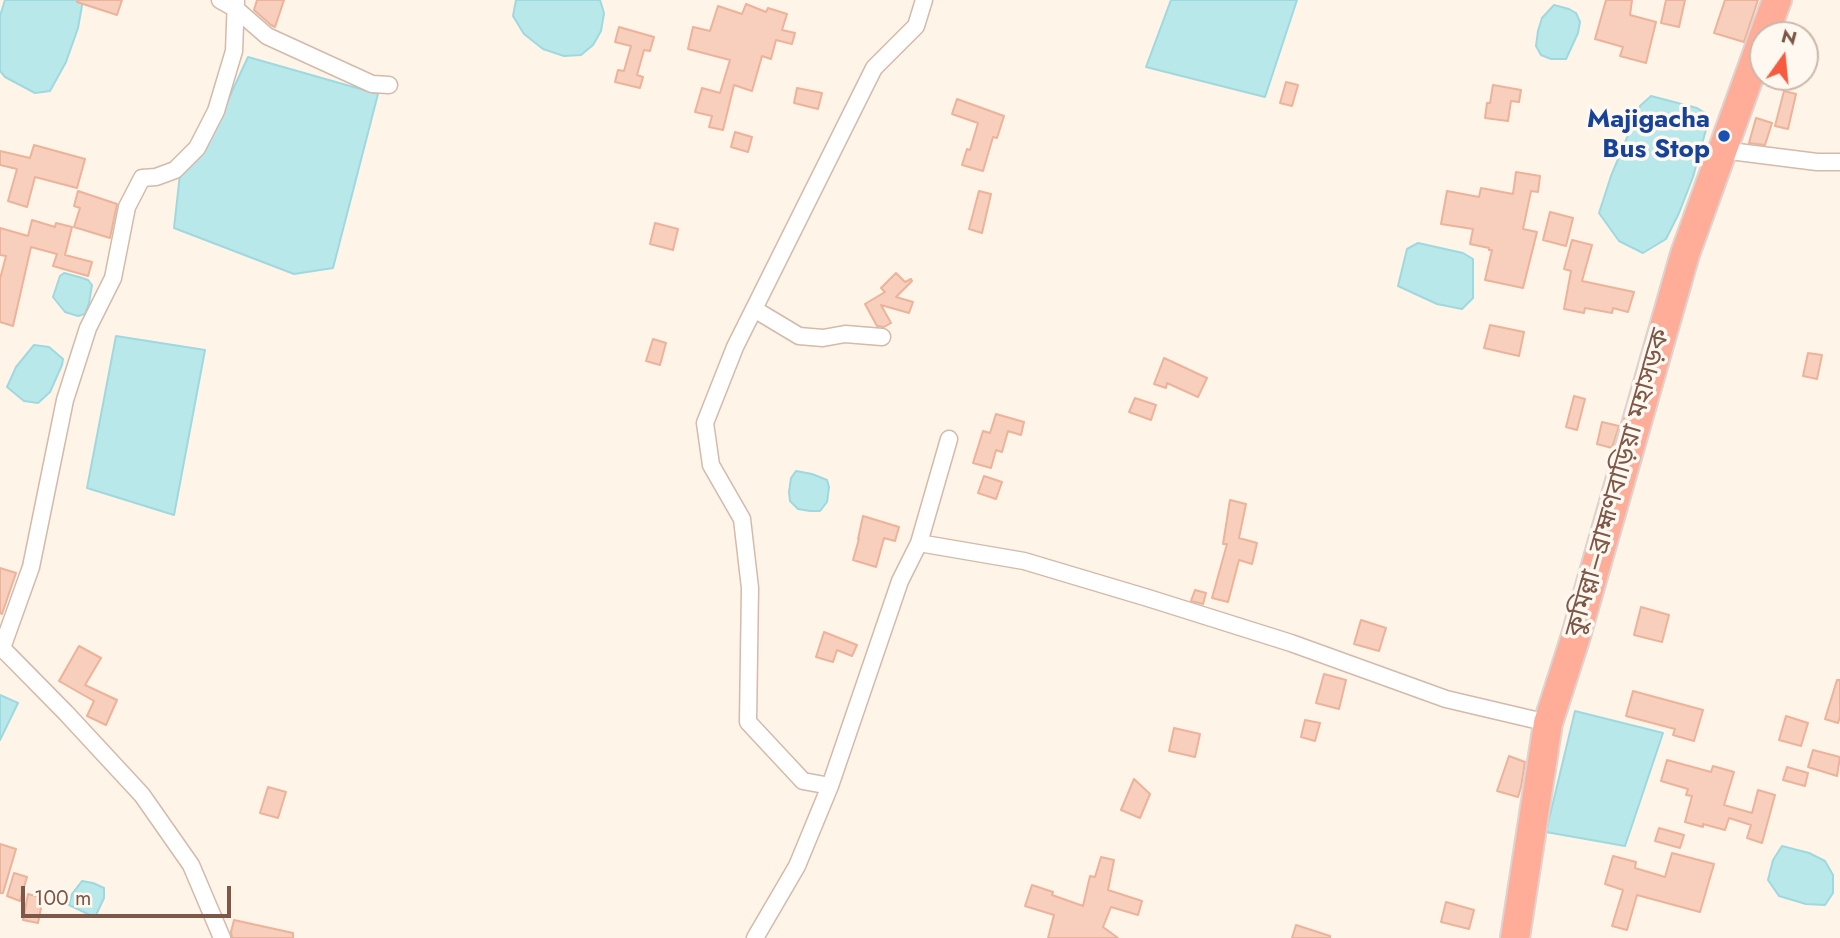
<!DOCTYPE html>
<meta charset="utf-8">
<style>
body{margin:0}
#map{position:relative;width:1840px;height:938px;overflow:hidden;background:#fff4e7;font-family:Jost,sans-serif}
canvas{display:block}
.north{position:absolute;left:1749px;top:21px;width:70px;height:70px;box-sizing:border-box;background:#fff8f0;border:2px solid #cbb8ac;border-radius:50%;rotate:15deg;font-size:19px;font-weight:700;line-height:28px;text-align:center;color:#7d5747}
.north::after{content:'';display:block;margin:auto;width:24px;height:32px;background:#f65b3f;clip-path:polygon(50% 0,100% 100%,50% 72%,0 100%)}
.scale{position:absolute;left:21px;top:886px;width:210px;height:32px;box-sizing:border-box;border:4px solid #7d5747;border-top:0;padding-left:9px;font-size:21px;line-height:24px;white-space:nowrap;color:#7d5747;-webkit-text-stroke:5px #fff8f0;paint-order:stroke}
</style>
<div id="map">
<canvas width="1840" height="938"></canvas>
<div class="north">N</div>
<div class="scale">100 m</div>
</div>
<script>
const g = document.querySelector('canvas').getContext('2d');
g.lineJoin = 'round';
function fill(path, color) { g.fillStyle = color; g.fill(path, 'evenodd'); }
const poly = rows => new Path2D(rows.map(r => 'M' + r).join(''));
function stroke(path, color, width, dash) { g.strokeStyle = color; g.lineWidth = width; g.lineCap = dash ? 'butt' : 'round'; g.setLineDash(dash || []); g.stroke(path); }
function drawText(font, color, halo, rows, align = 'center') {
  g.font = font + ' Jost,"Noto Sans Bengali",sans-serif'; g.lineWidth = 7; g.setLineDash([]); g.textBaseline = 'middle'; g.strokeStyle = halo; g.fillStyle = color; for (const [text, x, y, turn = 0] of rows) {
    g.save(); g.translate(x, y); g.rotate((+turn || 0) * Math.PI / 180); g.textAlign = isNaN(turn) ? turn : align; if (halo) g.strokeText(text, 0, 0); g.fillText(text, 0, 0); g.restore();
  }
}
const water = poly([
 [5,0,83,0,78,28,66,62,50,91,35,93,5,77,0,71,0,16,5,0],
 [516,0,600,0,604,13,601,31,593,45,581,55,564,56,543,49,524,34,513,16,516,0],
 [1171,0,1297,0,1265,97,1146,67,1171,0],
 [1554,5,1569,9,1576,13,1580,22,1578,33,1566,59,1551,59,1541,55,1536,46,1538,31,1542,18,1554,5],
 [248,57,378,94,333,268,294,274,174,228,180,174,204,152,248,57],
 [1651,96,1697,108,1707,114,1707,126,1693,177,1679,213,1666,239,1643,253,1619,241,1599,213,1611,176,1640,106,1651,96],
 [1418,243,1463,253,1473,259,1473,298,1462,309,1437,304,1398,286,1407,249,1418,243],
 [64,273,79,277,88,280,92,285,89,303,85,314,78,316,65,312,53,297,60,276,64,273],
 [116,336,205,350,174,515,87,488,116,336],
 [34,345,49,347,63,359,62,365,50,392,38,403,24,401,7,387,16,367,34,345],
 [796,471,812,474,827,480,829,487,827,502,820,511,810,511,798,509,790,501,789,492,791,478,796,471],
 [0,695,18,703,0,740,0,695],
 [1575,711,1663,733,1625,846,1546,832,1575,711],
 [1782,846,1809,853,1825,861,1833,875,1833,893,1825,905,1806,904,1779,896,1768,880,1773,860,1782,846],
 [82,881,93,883,104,888,104,898,96,915,92,916,69,905,72,894,82,881]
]);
const building = poly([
 [78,0,122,0,117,15,77,2,78,0],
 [257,0,284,0,275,27,271,25,254,10,257,0],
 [1606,0,1632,0,1630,15,1656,22,1646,63,1620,56,1623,47,1595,39,1606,0],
 [1666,0,1685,0,1679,27,1661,23,1666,0],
 [1725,0,1758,0,1744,42,1714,33,1725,0],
 [746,4,766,12,768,8,787,14,782,30,795,33,792,44,776,40,771,59,762,56,752,91,734,85,723,130,709,127,712,116,695,112,702,88,720,93,730,60,688,49,693,27,710,31,718,6,742,14,746,4],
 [619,27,654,37,650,51,644,50,637,75,643,77,640,88,615,82,618,70,624,71,631,46,615,42,619,27],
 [1286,82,1298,85,1292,106,1280,103,1286,82],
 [1493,85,1521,90,1519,102,1511,101,1508,121,1485,118,1487,103,1490,103,1493,85],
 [797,88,822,93,818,109,794,103,797,88],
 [1784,91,1796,94,1788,129,1775,126,1784,91],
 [957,99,1004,116,997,138,993,137,983,171,962,165,967,149,970,150,978,123,952,114,957,99],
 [1756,118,1772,123,1765,145,1749,143,1756,118],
 [735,132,752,137,748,152,731,147,735,132],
 [34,145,85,159,77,188,35,177,27,207,8,201,17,169,0,165,0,151,30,158,34,145],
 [1516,172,1540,176,1538,192,1531,191,1523,229,1537,232,1523,288,1485,280,1492,250,1489,250,1489,248,1470,244,1473,229,1441,224,1447,191,1479,197,1481,188,1513,194,1516,172],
 [78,191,117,204,110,238,74,227,80,208,74,206,78,191],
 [979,191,991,194,982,233,969,229,979,191],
 [1550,212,1573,218,1566,246,1543,240,1550,212],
 [32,220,55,227,56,223,72,227,65,255,92,262,88,276,53,266,57,254,31,247,13,326,0,322,0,279,6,256,0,255,0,228,28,236,32,220],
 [655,223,678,229,673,250,650,244,655,223],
 [1572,240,1592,245,1582,281,1634,292,1628,312,1613,308,1612,313,1585,308,1584,313,1564,309,1571,271,1564,269,1572,240],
 [896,273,905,282,911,279,912,281,896,297,913,302,909,313,881,305,891,323,884,327,877,326,865,304,885,292,881,288,896,273],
 [1490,325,1524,332,1519,356,1484,348,1490,325],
 [653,339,666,343,660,365,646,361,653,339],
 [1808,353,1822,355,1817,379,1803,376,1808,353],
 [1164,358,1207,378,1198,397,1167,383,1166,388,1154,384,1164,358],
 [1574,396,1585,399,1577,430,1566,427,1574,396],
 [1135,398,1156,405,1151,420,1129,412,1135,398],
 [996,414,1024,422,1021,435,1008,431,1002,452,996,450,991,468,973,463,983,431,990,433,996,414],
 [1602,422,1619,426,1612,448,1597,444,1602,422],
 [984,476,1002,482,996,499,978,493,984,476],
 [1230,500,1246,504,1239,538,1257,543,1252,564,1239,560,1228,602,1212,598,1227,544,1223,544,1230,500],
 [863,516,899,527,895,541,884,538,876,567,853,560,859,539,858,539,863,516],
 [0,568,16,573,2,614,0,613,0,568],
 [1195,590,1206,593,1203,604,1191,601,1195,590],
 [1641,607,1669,615,1662,642,1634,635,1641,607],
 [1361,620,1386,628,1379,651,1354,644,1361,620],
 [824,632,857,645,852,656,837,650,833,662,816,657,824,632],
 [79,646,101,658,85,685,117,700,106,725,87,716,94,701,59,681,79,646],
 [1324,674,1346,680,1339,709,1316,703,1324,674],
 [1837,680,1840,680,1840,717,1838,723,1825,719,1837,680],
 [1633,691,1703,710,1694,741,1673,735,1675,729,1626,716,1633,691],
 [1786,716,1808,723,1801,746,1779,740,1786,716],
 [1305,720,1320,723,1315,741,1301,737,1305,720],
 [1174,728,1200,734,1195,757,1169,751,1174,728],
 [1813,750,1840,757,1837,776,1808,767,1813,750],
 [1509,756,1525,762,1521,787,1518,797,1497,791,1509,756],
 [1667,760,1711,772,1713,766,1734,772,1724,805,1752,813,1758,790,1775,795,1762,843,1747,838,1751,825,1729,818,1725,830,1703,824,1703,827,1685,822,1692,796,1686,795,1688,789,1661,781,1667,760],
 [1787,767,1808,773,1805,786,1783,780,1787,767],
 [1134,779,1150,794,1140,818,1121,810,1134,779],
 [268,787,286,792,278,818,260,813,268,787],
 [1659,828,1684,835,1680,848,1655,841,1659,828],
 [0,844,16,849,3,893,0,893,0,844],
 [1672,853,1714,864,1700,912,1637,895,1627,930,1612,926,1623,890,1605,884,1613,856,1636,862,1635,868,1665,877,1672,853],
 [1101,857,1114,860,1108,890,1142,901,1138,915,1111,907,1103,927,1118,938,1048,938,1054,915,1025,906,1032,885,1053,892,1052,895,1083,906,1090,876,1095,877,1101,857],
 [14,873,27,877,20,901,7,896,14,873],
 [28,894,43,898,38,923,23,920,28,894],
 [1446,902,1474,910,1469,929,1441,922,1446,902],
 [234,920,293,933,293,938,232,938,231,932,234,920],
 [1296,925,1330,936,1330,938,1292,938,1296,925]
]);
const street = poly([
 [220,0,236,9,267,36,372,84,389,85],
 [1722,150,1817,162,1840,162],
 [754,309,799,336,823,338,845,334,882,337],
 [919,543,1024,561,1148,598,1291,643,1446,699,1548,723],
 [0,646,66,713,142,795,191,865,222,938],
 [2,648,31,567,65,400,88,328,113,278,127,207,142,178,156,177,175,170,197,148,216,111,234,51,236,0],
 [830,786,803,781,748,722,750,588,742,519,711,465,705,423,735,347,874,68,916,26,924,0],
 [755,938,797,866,830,786,900,581,919,543,949,439]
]);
const highway = poly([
 [1764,35,1777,0],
 [1515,938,1548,723,1575,639,1685,254,1763,38]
]);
const markers = [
 [1724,136,7,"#1a4fb4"]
];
const transitNames = [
 ["Majigacha",1710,121],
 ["Bus Stop",1710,151]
];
const streetNames = [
 ["কুমিল্লা–ব্রাহ্মণবাড়িয়া মহাসড়ক",1619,483,-74]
];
fill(water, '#b9e8eb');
stroke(water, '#9ed9df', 2);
fill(building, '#f7cfbc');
stroke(building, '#ecb39a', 2);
stroke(street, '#d3baab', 19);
stroke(highway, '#ddd3cf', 32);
stroke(street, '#fff', 16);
stroke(highway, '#ffac98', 28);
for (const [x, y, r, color] of markers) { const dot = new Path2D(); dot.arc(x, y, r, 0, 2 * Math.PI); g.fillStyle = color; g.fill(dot); stroke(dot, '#fff8f0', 2.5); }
drawText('bold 26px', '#164399', '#fff8f0', transitNames, 'right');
drawText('26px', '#7d5747', '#fff8f0', streetNames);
</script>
